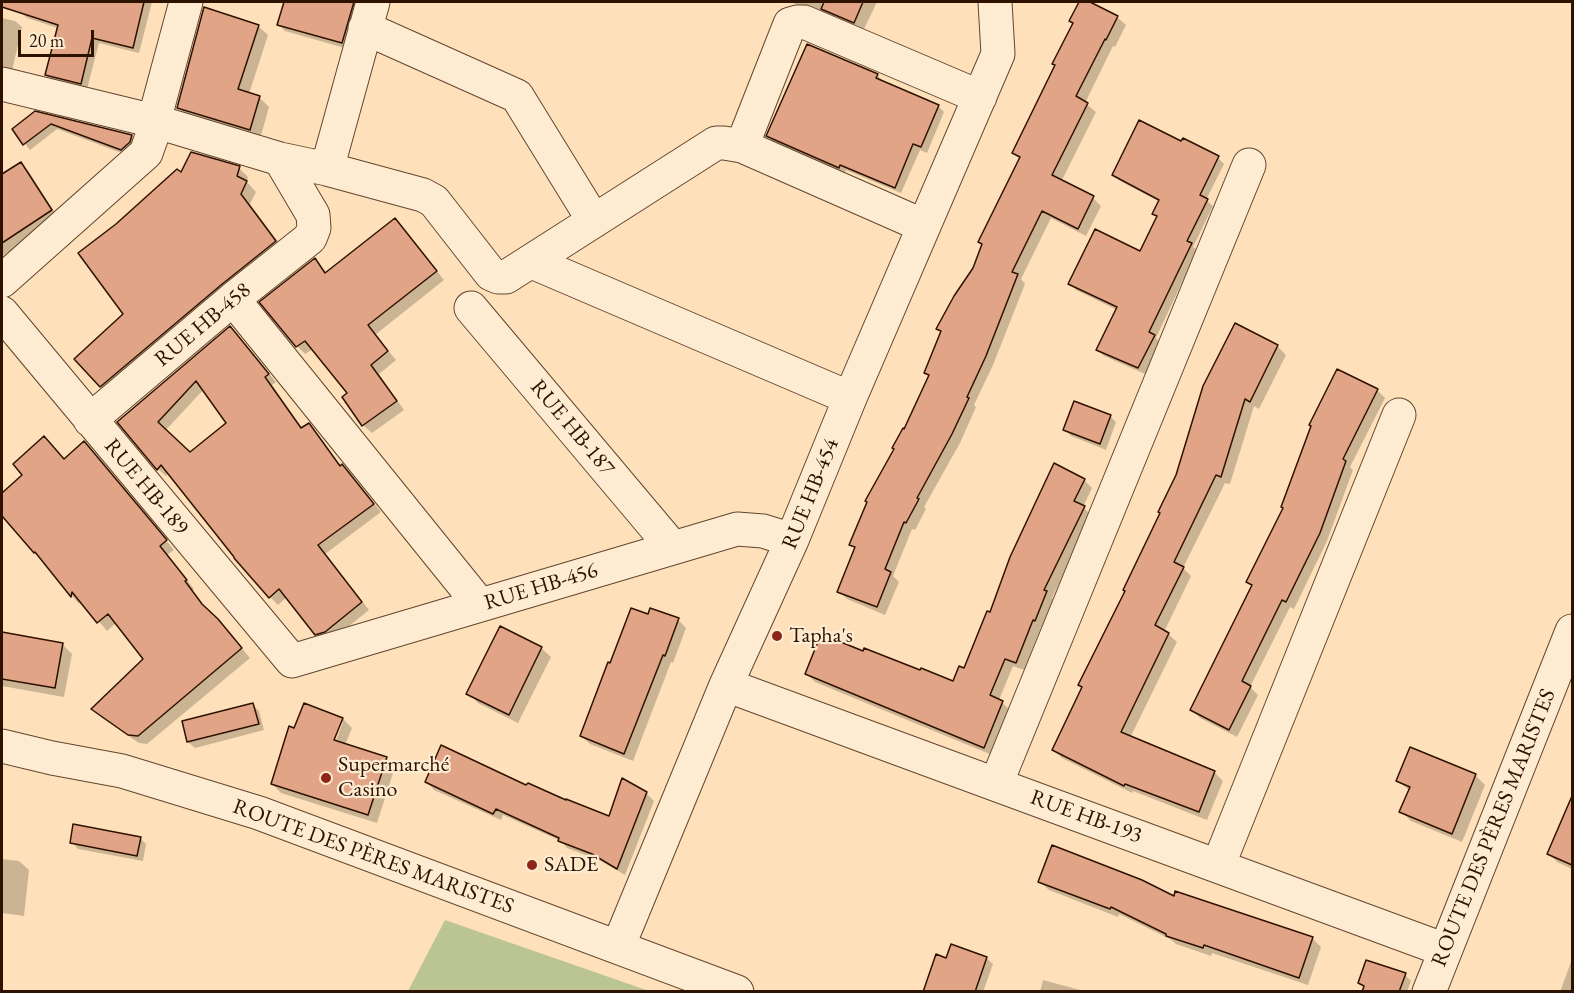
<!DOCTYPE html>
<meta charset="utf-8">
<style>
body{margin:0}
#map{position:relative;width:1574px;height:993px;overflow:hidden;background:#fee1ba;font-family:"EB Garamond",serif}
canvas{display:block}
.frame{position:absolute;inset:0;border:3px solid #2e1200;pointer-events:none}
.scale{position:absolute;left:18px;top:30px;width:76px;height:27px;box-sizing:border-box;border:3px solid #2e1200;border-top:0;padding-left:8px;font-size:18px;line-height:21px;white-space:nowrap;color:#2e1200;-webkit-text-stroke:4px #feecd2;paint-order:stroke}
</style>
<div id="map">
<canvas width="1574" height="993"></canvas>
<div class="frame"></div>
<div class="scale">20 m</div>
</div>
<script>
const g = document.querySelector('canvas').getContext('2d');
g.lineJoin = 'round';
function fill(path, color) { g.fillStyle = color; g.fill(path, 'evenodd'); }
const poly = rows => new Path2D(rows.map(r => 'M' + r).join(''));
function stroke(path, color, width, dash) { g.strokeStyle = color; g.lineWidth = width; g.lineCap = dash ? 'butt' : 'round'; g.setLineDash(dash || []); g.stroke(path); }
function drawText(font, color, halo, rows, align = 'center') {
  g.font = font + ' "EB Garamond",serif'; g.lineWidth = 4.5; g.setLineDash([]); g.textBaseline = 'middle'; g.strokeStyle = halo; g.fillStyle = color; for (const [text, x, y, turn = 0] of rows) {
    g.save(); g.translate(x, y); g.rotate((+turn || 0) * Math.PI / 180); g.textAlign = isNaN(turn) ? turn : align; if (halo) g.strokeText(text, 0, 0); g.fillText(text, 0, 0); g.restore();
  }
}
const green = poly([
 [445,920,649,991,408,991]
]);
const shadow = poly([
 [24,2,152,2,139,53,99,43,87,89,53,81,46,75,58,28,27,18,20,12],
 [286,2,362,2,348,49,285,31,279,25],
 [791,2,877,2,863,31,813,12],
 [1081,2,1086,2,1117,17,1126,25,1115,47,1113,46,1085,103,1096,112,1061,182,1093,198,1101,206,1086,236,1051,218,1021,279,1025,284,993,365,974,405,976,407,960,443,924,507,926,509,915,530,912,529,893,576,899,582,885,615,847,599,839,591,856,549,851,545,930,377,925,373,942,333,938,328,974,269,1021,160,1013,153,1056,66,1074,24,1071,21],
 [2,18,15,21,22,27,12,71,2,73],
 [258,26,268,35,249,94,259,97,269,107,260,139,188,118,179,108],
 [808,46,877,75,884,82,938,106,944,112,927,153,920,150,901,193,846,170,845,173,774,142,768,136],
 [35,113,132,136,137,142,127,155,57,129,30,150,14,129],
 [1182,143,1218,158,1224,164,1206,200,1213,206,1193,247,1197,250,1156,338,1160,343,1145,374,1104,356,1098,350,1117,310,1076,290,1070,283,1140,253,1158,218,1154,214,1160,202,1120,181,1114,175],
 [21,163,29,172,59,219,2,256,2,176],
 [239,168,248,177,247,182,256,192,250,204,285,251,110,395,101,386,125,314],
 [395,220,403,228,444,280,375,335,396,360,379,374,404,410,372,433,363,425,349,394,313,349,305,354,297,346,315,260,327,273],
 [230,328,276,382,272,385,303,429,309,425,317,433,341,467,350,474,381,512,325,554,369,610,333,639,324,642,316,634,287,597,278,605,270,597,236,558,169,473,166,476,158,469,119,422],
 [204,389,228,423,189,454,165,431],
 [1277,346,1286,355,1259,409,1254,406,1230,484,1225,483,1183,568,1191,576,1164,632,1168,634,1177,642,1130,738,1214,772,1223,781,1207,820,1133,791,1132,793,1062,758,1054,750,1126,591],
 [1377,390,1385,398,1350,467,1353,470,1327,541,1294,609,1290,607,1250,687,1258,695,1237,737,1200,718,1192,710,1253,587,1248,582,1284,508,1313,426],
 [1110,416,1116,422,1106,450,1071,436,1065,430],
 [93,452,174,550,167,555,194,589,192,591,210,613,226,630,250,658,147,744,139,743,102,718,93,709,145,659,116,623,107,631,80,599,79,604,72,596,44,561,2,514,2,495,24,475],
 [1084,480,1092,488,1083,507,1092,516,1052,598,1054,601,1043,628,1041,627,1024,670,1013,666,999,700,1010,710,992,755,815,682,807,674,863,652,954,683,965,670,990,614],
 [648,616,678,620,686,628,673,663,671,662,633,761,590,744,581,736],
 [2,633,62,644,72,654,64,697,2,686],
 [541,648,551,657,518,723,478,703,468,693],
 [253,705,259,711,264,730,195,748,188,742,183,722],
 [305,705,343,719,352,728,345,745,386,758,395,767,377,823,281,793,272,784],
 [340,722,343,722,333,748,330,747],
 [1411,749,1476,776,1485,785,1462,842,1411,821,1401,811,1410,791,1398,781],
 [427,782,527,787,610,818,646,793,654,801,625,875,601,861,567,848,561,841,503,815,501,820,434,790],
 [1572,798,1572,869,1557,862,1549,854],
 [140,838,146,844,143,861,78,849,72,842],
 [2,859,19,861,29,870,24,916,2,913],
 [1040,882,1175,898,1312,938,1321,947,1308,985,1212,953,1211,956,1176,944,1170,939,1119,914,1118,917,1049,890],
 [986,958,993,964,983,992,929,992,947,960],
 [1572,959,1572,992,1560,992],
 [1405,975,1411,981,1407,992,1363,992,1365,988,1359,983],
 [1043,980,1080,990,1082,992,1040,992]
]);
const building = poly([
 [2,2,144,2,133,48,92,38,81,84,45,75,58,25,2,7,2,2],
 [284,2,354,2,342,43,277,25,284,2],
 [824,2,863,2,854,23,821,9,824,2],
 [1079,2,1090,2,1118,16,1106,40,1105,39,1076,96,1088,103,1052,175,1094,196,1078,229,1042,211,1012,272,1018,274,986,356,967,397,969,398,952,434,917,498,919,499,906,523,904,522,885,569,891,572,877,607,837,592,855,547,849,545,867,502,865,501,894,449,892,448,903,428,904,429,929,375,924,373,941,331,936,329,954,296,973,268,982,244,978,242,1020,157,1012,153,1055,65,1052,64,1073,23,1069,21,1079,2],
 [204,7,259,25,238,89,260,96,250,130,177,108,204,7],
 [807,44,878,74,876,78,939,105,921,147,913,144,895,188,840,165,839,168,766,136,807,44],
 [35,111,132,135,130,142,121,150,51,124,23,145,12,129,35,111],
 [1139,120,1181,141,1183,138,1219,156,1200,195,1208,199,1187,241,1192,243,1149,332,1155,335,1138,368,1096,350,1117,307,1068,284,1095,229,1140,251,1157,216,1152,214,1159,200,1112,175,1139,120],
 [191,152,240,166,237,176,247,181,241,194,276,241,221,285,100,387,74,359,123,314,78,253,116,224,177,169,181,172,191,152],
 [21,162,52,210,2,243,2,174,21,162],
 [395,218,437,271,368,325,388,351,371,365,397,401,362,426,342,397,347,393,305,341,296,347,259,302,315,258,325,273,395,218],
 [1235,323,1278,345,1250,402,1245,399,1221,477,1216,475,1174,562,1184,567,1155,625,1169,633,1121,732,1215,771,1199,812,1125,784,1124,786,1052,750,1082,687,1078,685,1125,591,1123,590,1160,513,1158,512,1176,475,1203,386,1235,323],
 [230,326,269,374,265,377,301,428,309,423,340,466,342,464,374,504,318,545,362,602,325,632,315,635,279,589,269,598,234,558,234,557,161,465,157,470,117,422,230,326],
 [196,381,226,423,190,452,158,422,196,381],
 [1337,369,1378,389,1343,459,1346,461,1320,533,1286,602,1282,600,1242,681,1251,686,1229,730,1190,710,1252,585,1246,582,1283,508,1281,507,1311,426,1309,425,1337,369],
 [1074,401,1111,415,1100,444,1063,430,1074,401],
 [44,436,64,459,84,441,167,540,160,546,187,580,185,581,202,604,218,619,242,648,138,736,128,735,91,709,143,659,108,614,97,623,72,592,71,597,35,552,34,553,2,516,2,493,22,475,13,464,44,436],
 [1054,463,1085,479,1074,501,1085,506,1044,590,1047,591,1035,621,1033,620,1016,663,1005,659,990,695,1003,701,984,748,805,674,821,634,863,651,864,648,920,670,921,668,953,681,959,666,964,668,987,611,990,612,1010,557,1054,463],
 [631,608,648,614,650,608,679,618,665,656,663,655,624,754,580,736,608,662,610,663,631,608],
 [500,626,542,647,509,715,466,694,500,626],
 [2,632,63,643,55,688,2,679,2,632],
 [253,703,259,724,187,742,182,721,253,703],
 [304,703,343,718,334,740,387,757,368,815,271,784,289,726,294,728,304,703],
 [441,745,526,785,528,783,566,800,566,799,609,816,622,778,647,792,617,869,592,854,558,841,559,838,496,809,493,814,425,782,441,745],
 [1410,747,1476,774,1452,834,1399,812,1410,787,1396,781,1410,747],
 [1572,796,1572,865,1547,854,1572,796],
 [73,824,141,837,137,856,70,843,73,824],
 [1052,845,1142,880,1174,896,1175,891,1313,937,1299,978,1204,945,1203,948,1166,936,1166,934,1111,907,1110,909,1038,882,1052,845],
 [951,944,987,957,975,992,923,992,936,954,946,958,951,944],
 [1366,960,1406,973,1399,992,1362,992,1364,986,1358,983,1366,960]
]);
const minor = poly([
 [365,28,517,96,594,221],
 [2,84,154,121,280,159,327,169,423,195,434,201,491,274,498,277,506,277,716,143,724,143,742,146,924,226],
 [742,146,790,24,797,22,804,22,980,97],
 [327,169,373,2],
 [532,262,850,398],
 [2,281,146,153,152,136,154,121,186,2],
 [233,299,480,605],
 [471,308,673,548],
 [2,313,292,661,737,529,763,531,792,540],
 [90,420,233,299,310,238,314,228,313,215,280,159],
 [726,685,1445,950],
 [2,746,52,758,122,771,259,813,737,992],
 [996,784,1249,165],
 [1218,866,1399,415],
 [618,947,726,685,792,540,850,398,998,54,995,2],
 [1429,992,1572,631]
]);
const markers = [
 [777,636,6,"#8f2418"],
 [326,778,6,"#8f2418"],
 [532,865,6,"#8f2418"]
];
const streetNames = [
 ["RUE HB-458",203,325,-40],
 ["RUE HB-187",572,428,50],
 ["RUE HB-189",146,487,50],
 ["RUE HB-454",811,494,-68],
 ["RUE HB-456",541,587,-17],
 ["RUE HB-193",1086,817,20],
 ["ROUTE DES PÈRES MARISTES",1494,828,-68],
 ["ROUTE DES PÈRES MARISTES",373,857,20]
];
const poiNames = [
 ["Tapha's",789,636],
 ["Supermarché",338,765],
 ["Casino",338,790],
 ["SADE",544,865]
];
fill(green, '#bbc493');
fill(shadow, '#0003');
fill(building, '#e2a486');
stroke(building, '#2e1200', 1.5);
stroke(minor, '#62462e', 35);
stroke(minor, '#feecd2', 33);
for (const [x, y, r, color] of markers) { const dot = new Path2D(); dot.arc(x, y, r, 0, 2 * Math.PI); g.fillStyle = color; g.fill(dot); stroke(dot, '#feecd2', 2); }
drawText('22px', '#2e1200', '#feecd2', streetNames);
drawText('22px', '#2e1200', '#feecd2', poiNames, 'left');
</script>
